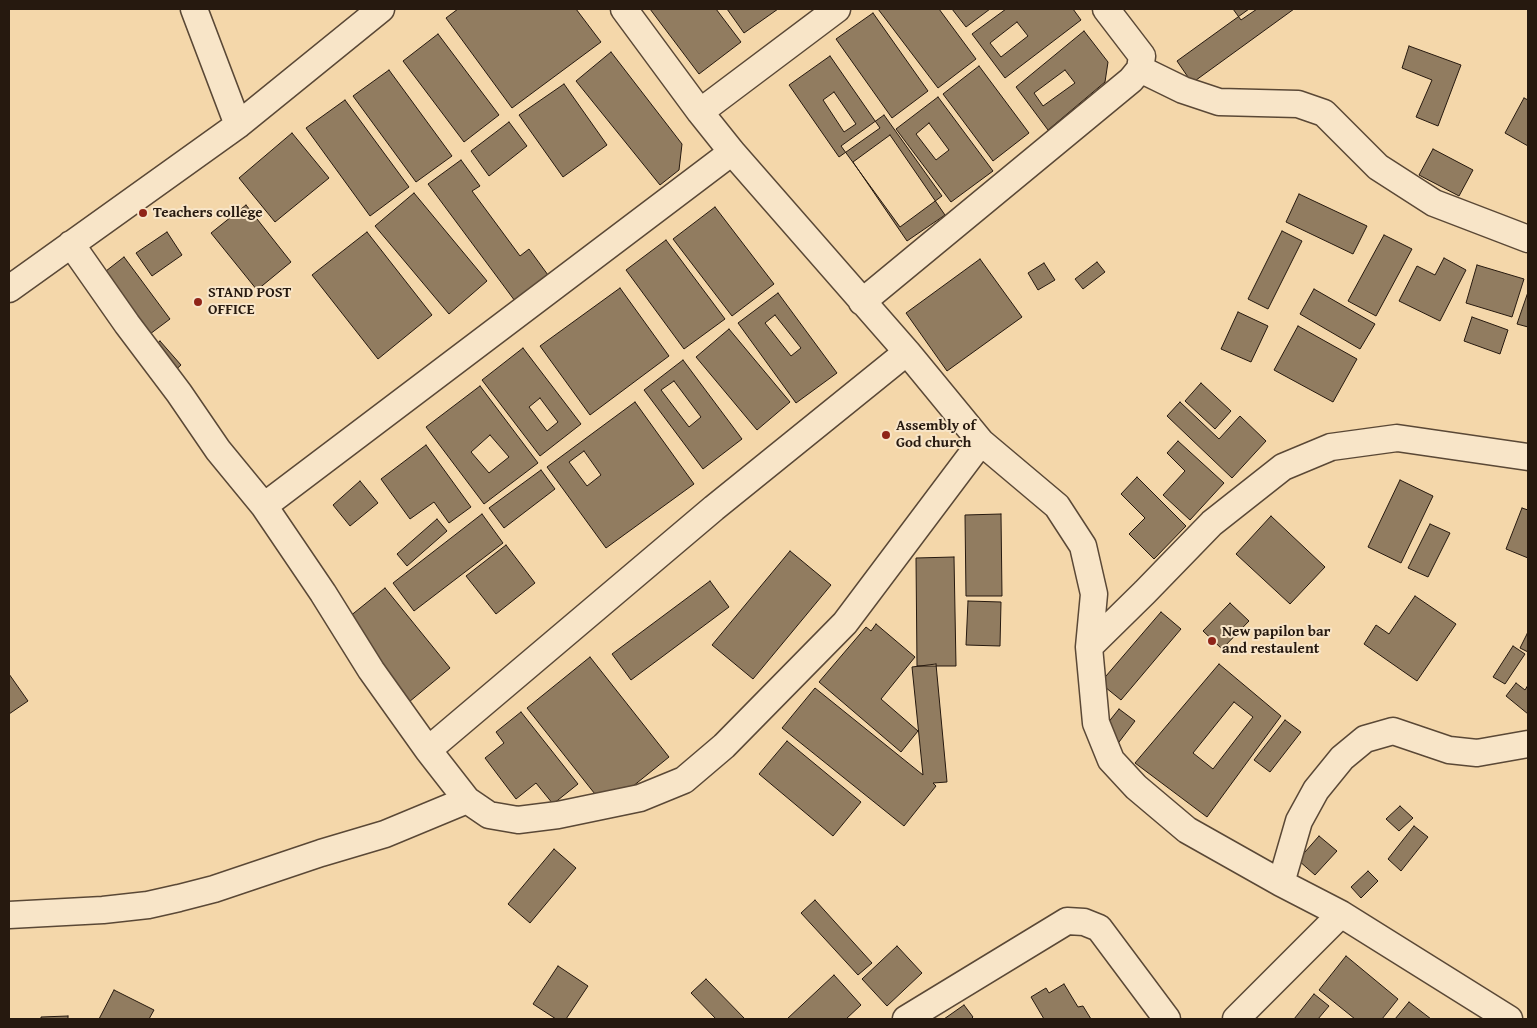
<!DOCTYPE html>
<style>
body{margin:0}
#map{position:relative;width:1537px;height:1028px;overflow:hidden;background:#f4d7aa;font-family:"Gentium Book Plus",serif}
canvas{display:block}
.frame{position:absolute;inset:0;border:10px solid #26190f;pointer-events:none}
</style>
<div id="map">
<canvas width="1537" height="1028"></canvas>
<div class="frame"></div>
</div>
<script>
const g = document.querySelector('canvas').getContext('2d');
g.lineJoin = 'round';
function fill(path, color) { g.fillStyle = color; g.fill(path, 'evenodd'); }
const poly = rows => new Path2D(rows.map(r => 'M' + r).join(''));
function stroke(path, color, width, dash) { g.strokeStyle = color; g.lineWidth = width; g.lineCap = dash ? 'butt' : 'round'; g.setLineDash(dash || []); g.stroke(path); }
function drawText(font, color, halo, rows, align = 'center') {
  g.font = font + ' "Gentium Book Plus",serif'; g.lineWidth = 4; g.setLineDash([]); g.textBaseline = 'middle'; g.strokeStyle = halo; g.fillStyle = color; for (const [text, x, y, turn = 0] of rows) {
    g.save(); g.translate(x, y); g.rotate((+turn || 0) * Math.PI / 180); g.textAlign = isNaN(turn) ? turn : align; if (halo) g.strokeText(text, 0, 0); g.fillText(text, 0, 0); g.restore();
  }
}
const building = poly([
 [458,9,576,9,601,42,512,108,446,18,458,9],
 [650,9,716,9,741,42,699,74,650,9],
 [727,9,778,9,744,33,727,9],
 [878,9,939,9,976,59,938,88,878,9],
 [952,9,990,9,966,27,952,9],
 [1006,9,1073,9,1081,20,1005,78,972,34,1006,9],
 [1017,22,1028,36,1001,57,990,43,1017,22],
 [1233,9,1257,9,1241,20,1233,9],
 [1249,9,1294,9,1192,83,1177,61,1249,9],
 [873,13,928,91,892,118,836,39,873,13],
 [1084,31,1108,62,1105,82,1048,130,1016,87,1084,31],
 [1065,70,1075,83,1043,106,1034,93,1065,70],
 [438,34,499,115,464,142,403,61,438,34],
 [1409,46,1461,65,1438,126,1416,117,1432,80,1402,68,1409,46],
 [611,52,682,144,679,170,660,185,576,81,611,52],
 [830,56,880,128,839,157,789,85,830,56],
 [834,92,856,124,844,132,823,100,834,92],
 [979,66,1029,133,993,161,943,94,979,66],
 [389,70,452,156,416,182,353,96,389,70],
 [564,84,607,145,563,177,519,115,564,84],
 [938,97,993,171,951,202,896,129,938,97],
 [929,123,949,150,936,160,916,134,929,123],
 [1524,98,1528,100,1528,146,1505,133,1524,98],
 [345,100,409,187,370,216,306,128,345,100],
 [884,115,942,196,900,227,841,146,884,115],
 [509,122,527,146,489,176,471,151,509,122],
 [292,133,329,178,275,222,239,178,292,133],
 [890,135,945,215,907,241,853,162,890,135],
 [1433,149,1473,170,1459,196,1419,175,1433,149],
 [461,160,480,186,472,191,520,256,529,249,548,275,515,301,428,184,461,160],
 [414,193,487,281,449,314,375,226,414,193],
 [1299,194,1367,226,1353,254,1286,222,1299,194],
 [246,205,291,262,257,290,211,233,246,205],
 [715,207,774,284,732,316,673,239,715,207],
 [1282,231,1302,241,1268,309,1248,299,1282,231],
 [167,232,182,255,152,276,136,253,167,232],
 [367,232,432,315,378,359,312,275,367,232],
 [1384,235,1412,249,1376,316,1348,301,1384,235],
 [666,240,725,319,684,349,626,270,666,240],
 [124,257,170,319,134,346,88,285,124,257],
 [1444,258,1466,270,1440,321,1399,301,1417,266,1435,275,1444,258],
 [980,259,1022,317,947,371,906,313,980,259],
 [1097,262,1105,272,1083,289,1075,279,1097,262],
 [1044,263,1055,280,1038,290,1028,273,1044,263],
 [1477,265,1524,279,1512,317,1466,303,1477,265],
 [620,288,669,356,590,415,540,346,620,288],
 [1314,289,1375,324,1360,349,1300,314,1314,289],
 [1528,292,1528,327,1517,324,1528,292],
 [778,293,837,373,796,403,738,323,778,293],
 [775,315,801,348,791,356,765,323,775,315],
 [1238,312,1268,326,1251,362,1221,349,1238,312],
 [1472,317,1508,330,1500,354,1464,341,1472,317],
 [1298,326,1357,359,1333,402,1274,370,1298,326],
 [729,329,790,402,757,430,696,357,729,329],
 [160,341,181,365,162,382,140,358,160,341],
 [523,348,581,424,540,456,482,380,523,348],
 [540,398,558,422,547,431,529,407,540,398],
 [683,360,742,439,703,469,644,390,683,360],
 [674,381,701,417,689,427,661,390,674,381],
 [1201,383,1231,411,1215,429,1185,401,1201,383],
 [480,386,538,463,484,504,426,427,480,386],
 [490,435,509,457,489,473,471,452,490,435],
 [635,402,694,484,606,548,547,467,635,402],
 [584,451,601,475,587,486,569,462,584,451],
 [1180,402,1219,439,1240,416,1266,441,1232,478,1167,416,1180,402],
 [1178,441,1224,483,1190,520,1163,495,1185,471,1167,453,1178,441],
 [426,445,471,507,449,523,434,502,410,519,381,479,426,445],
 [541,470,555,489,504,528,489,508,541,470],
 [1137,477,1186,526,1154,559,1129,534,1145,518,1121,494,1137,477],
 [1400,480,1433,496,1401,563,1368,547,1400,480],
 [360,481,378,503,350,526,333,505,360,481],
 [1522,508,1528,510,1528,558,1506,549,1522,508],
 [482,514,503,543,414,611,393,583,482,514],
 [1001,514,1002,596,966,596,965,515,1001,514],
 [1271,516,1325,567,1290,604,1236,554,1271,516],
 [437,519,447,531,407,566,397,554,437,519],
 [1430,524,1450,533,1428,577,1408,568,1430,524],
 [506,545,535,583,496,614,466,576,506,545],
 [790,551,831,585,753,679,712,645,790,551],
 [954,557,956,666,917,666,916,558,954,557],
 [710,581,729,607,631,680,612,654,710,581],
 [385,588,450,668,409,702,344,621,385,588],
 [1415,596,1456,624,1417,681,1364,644,1376,625,1389,634,1415,596],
 [968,601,1001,602,1000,646,966,645,968,601],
 [1230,603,1249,621,1222,649,1203,631,1230,603],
 [1161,612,1181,629,1121,700,1100,683,1161,612],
 [876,624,915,657,881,699,918,731,901,752,819,682,866,627,871,631,876,624],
 [1527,634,1528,635,1528,652,1520,648,1527,634],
 [1513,646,1525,654,1505,684,1493,677,1513,646],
 [590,657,669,757,606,808,527,708,590,657],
 [936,664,947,782,933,783,936,786,904,826,782,728,815,688,923,775,912,667,936,664],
 [1219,664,1281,716,1207,817,1135,763,1219,664],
 [1234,702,1253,717,1213,769,1193,753,1234,702],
 [9,674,28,701,9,714,9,674],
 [1516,683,1525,690,1528,685,1528,714,1506,696,1516,683],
 [1119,709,1135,721,1116,746,1099,734,1119,709],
 [521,712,578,784,553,804,536,783,516,799,485,758,504,743,496,732,521,712],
 [1285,720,1301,732,1270,772,1254,760,1285,720],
 [787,741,861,802,833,836,759,774,787,741],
 [1400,806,1413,818,1399,831,1386,819,1400,806],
 [1414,826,1428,837,1401,871,1388,859,1414,826],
 [1319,836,1337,851,1315,875,1298,860,1319,836],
 [554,849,576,868,530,923,508,904,554,849],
 [1368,871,1378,881,1361,898,1351,887,1368,871],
 [815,900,872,963,858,975,801,913,815,900],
 [897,946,922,973,887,1006,862,979,897,946],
 [1346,956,1398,999,1382,1019,1355,1019,1319,990,1346,956],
 [558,966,588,986,566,1019,556,1019,533,1004,558,966],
 [834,975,861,1005,846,1019,787,1019,834,975],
 [706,979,745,1019,716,1019,691,993,706,979],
 [1064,984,1078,1007,1083,1006,1091,1019,1044,1019,1031,997,1046,988,1049,993,1064,984],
 [114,990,154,1010,149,1019,99,1019,114,990],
 [1314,994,1329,1006,1318,1019,1294,1019,1314,994],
 [1409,1002,1431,1019,1395,1019,1409,1002],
 [964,1005,973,1017,971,1019,944,1019,964,1005],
 [68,1016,68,1019,41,1019,41,1017,68,1016]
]);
const minor = poly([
 [194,9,238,125],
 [624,9,700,112,732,152,907,352,981,442,1057,506,1083,546,1094,594,1089,647,1096,723,1111,760,1136,787,1187,830,1281,883,1341,914,1509,1019],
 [1140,69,1183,90,1219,102,1298,104,1324,113,1378,167,1434,203,1528,239],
 [700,112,837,9],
 [71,244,127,324,179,393,218,450,264,506,323,593,371,670,428,750,467,800,489,815,518,820,558,815,640,798,684,780,724,746,845,623,981,442],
 [9,289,238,125,381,9],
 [862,302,1131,80,1140,69,1142,56,1106,9],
 [264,506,732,152],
 [1089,647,1145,592,1212,523,1283,467,1331,447,1397,438,1528,457],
 [428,750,714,508,907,352],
 [1281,883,1299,821,1316,790,1342,758,1365,739,1393,731,1449,750,1477,753,1528,744],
 [9,915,103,910,148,905,179,898,214,889,321,853,385,834,467,800],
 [906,1019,1067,921,1084,922,1099,928,1167,1019],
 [1236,1019,1341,914]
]);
const markers = [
 [143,213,5,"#8f2418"],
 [198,302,5,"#8f2418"],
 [886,435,5,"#8f2418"],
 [1212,641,5,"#8f2418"]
];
const poiNames = [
 ["Teachers college",153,213],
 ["STAND POST",208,293],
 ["OFFICE",208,310],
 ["Assembly of",896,426],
 ["God church",896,443],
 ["New papilon bar",1222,632],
 ["and restaulent",1222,649]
];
fill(building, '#917c60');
stroke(building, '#26190f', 1);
stroke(minor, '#5a4836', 29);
stroke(minor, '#f8e5c8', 26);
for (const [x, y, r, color] of markers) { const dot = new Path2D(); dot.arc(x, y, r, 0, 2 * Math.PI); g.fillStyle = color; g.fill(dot); stroke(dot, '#f8e5c8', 2); }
drawText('bold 15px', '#26190f', '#f8e5c8', poiNames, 'left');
</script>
